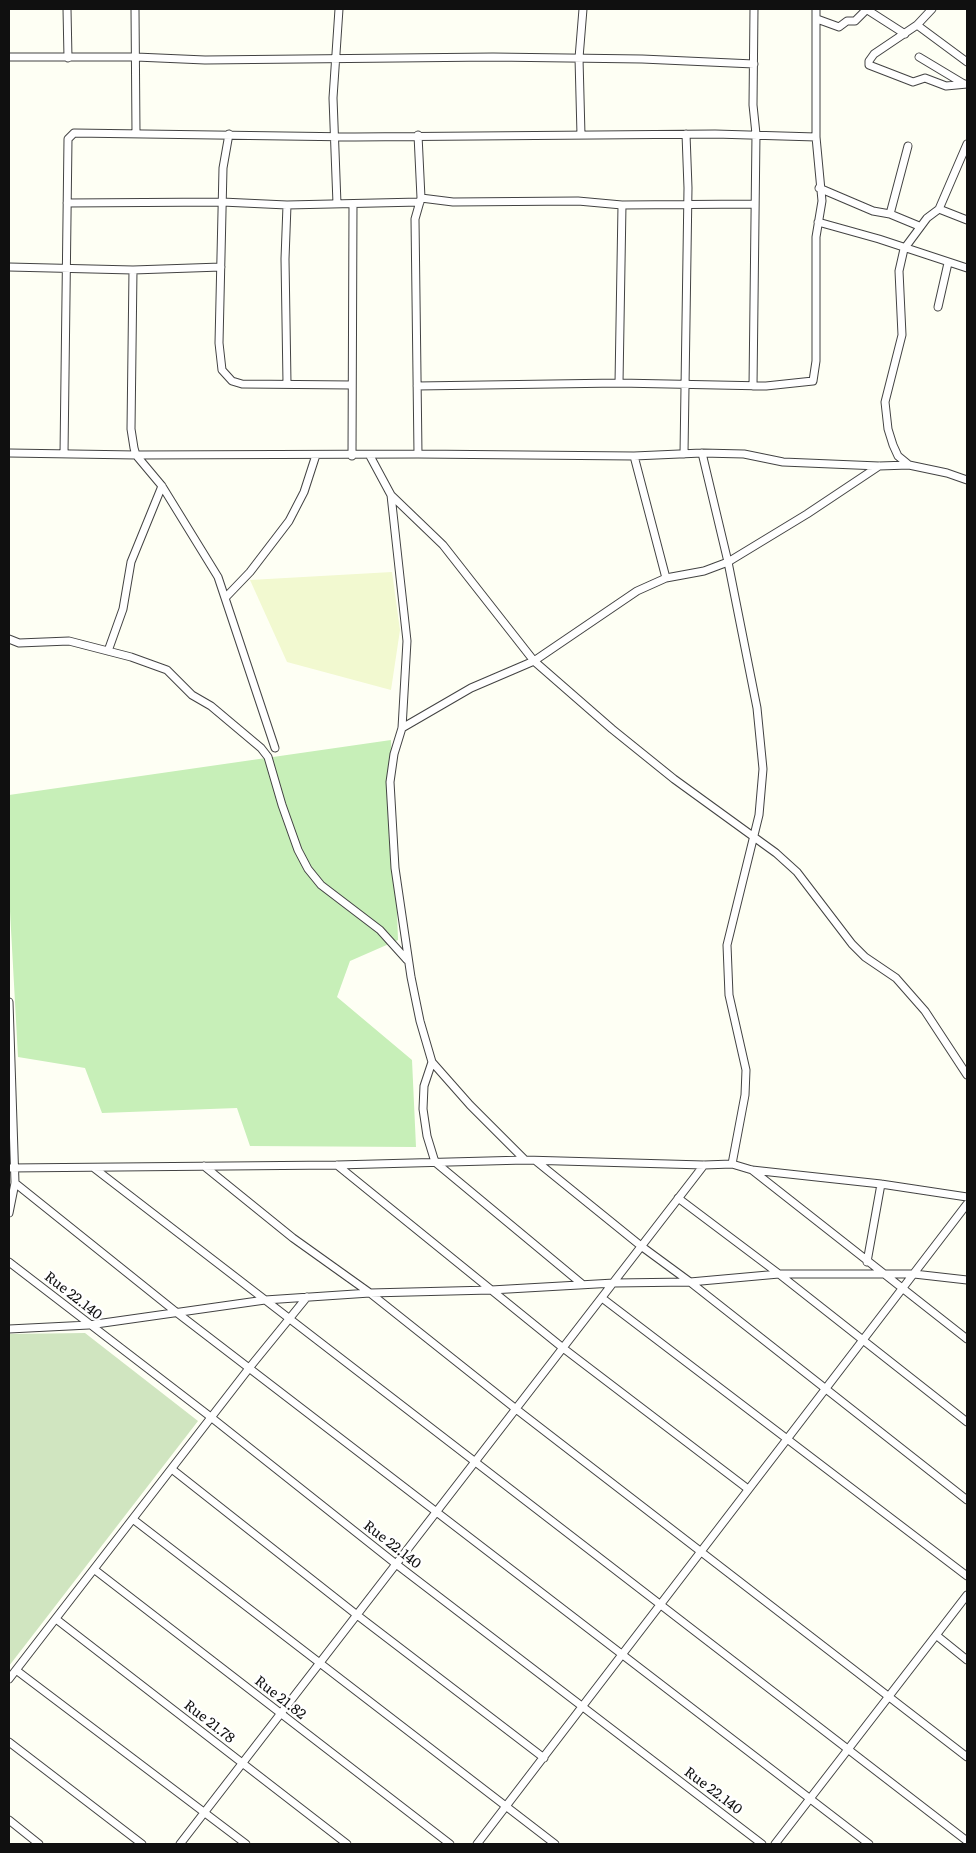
<!DOCTYPE html>
<style>
body{margin:0}
#map{position:relative;width:976px;height:1853px;overflow:hidden;background:#fefff4;font-family:Literata,serif}
canvas{display:block}
.frame{position:absolute;inset:0;border:10px solid #101010;pointer-events:none}
</style>
<div id="map">
<canvas width="976" height="1853"></canvas>
<div class="frame"></div>
</div>
<script>
const g = document.querySelector('canvas').getContext('2d');
g.lineJoin = 'round';
function fill(path, color) { g.fillStyle = color; g.fill(path, 'evenodd'); }
const poly = rows => new Path2D(rows.map(r => 'M' + r).join(''));
function stroke(path, color, width, dash) { g.strokeStyle = color; g.lineWidth = width; g.lineCap = dash ? 'butt' : 'round'; g.setLineDash(dash || []); g.stroke(path); }
function drawText(font, color, halo, rows, align = 'center') {
  g.font = font + ' Literata,serif'; g.lineWidth = 5; g.setLineDash([]); g.textBaseline = 'middle'; g.strokeStyle = halo; g.fillStyle = color; for (const [text, x, y, turn = 0] of rows) {
    g.save(); g.translate(x, y); g.rotate((+turn || 0) * Math.PI / 180); g.textAlign = isNaN(turn) ? turn : align; if (halo) g.strokeText(text, 0, 0); g.fillText(text, 0, 0); g.restore();
  }
}
const farmland = poly([
 [392,572,400,630,391,690,287,662,250,580]
]);
const green = poly([
 [391,740,398,940,350,961,337,997,412,1060,416,1147,250,1146,237,1108,102,1113,85,1068,18,1057,9,893,9,795]
]);
const cemetery = poly([
 [85,1333,198,1421,9,1666,9,1334]
]);
const street = poly([
 [67,9,68,58],
 [135,9,136,133],
 [866,9,905,34],
 [932,9,917,25,874,54,869,61,869,65,913,82,925,78,946,86,967,84],
 [817,19,839,27,847,21,855,21,867,9],
 [917,25,967,62],
 [9,57,136,57,205,60,493,57,642,59,754,64],
 [919,57,964,84],
 [229,134,223,168,219,343,222,370,232,381,242,384,352,385],
 [581,135,579,58,583,9],
 [819,188,873,211,890,214,919,226],
 [421,198,453,202,578,201,622,205,755,204],
 [67,203,222,202,287,205,420,202],
 [337,204,333,98,339,9],
 [287,205,285,259,287,383],
 [939,209,967,220],
 [890,214,908,146],
 [818,222,879,239,967,268],
 [9,267,133,270,221,267],
 [133,270,131,429,134,448,136,455,162,486,218,577,275,748],
 [938,307,948,263],
 [619,383,622,205],
 [417,386,619,383,766,386,813,381,816,361,816,237,822,201,816,137,816,9],
 [753,386,756,134,753,105,754,9],
 [9,453,136,455,418,454,634,456,702,453,744,454,783,462,879,466,909,465,947,473,967,480],
 [702,453,728,562,757,708,763,769,759,815,727,945,729,995,746,1070,745,1095,732,1164],
 [64,454,68,139,74,133,355,137,715,134,816,137],
 [418,454,415,219,421,198,418,135],
 [684,454,688,188,686,134],
 [352,456,353,204],
 [370,456,391,495,443,545,534,661,612,729,674,779,776,853,797,872,852,944,865,957,896,978,925,1011,967,1075],
 [634,456,666,578],
 [909,465,898,456,893,445,888,429,885,402,902,335,899,271,904,249,927,218,939,209,967,144],
 [391,495,407,641,402,728,394,754,390,782,395,868,411,977,420,1021,432,1062,470,1105,525,1160],
 [226,597,250,572,289,521,304,492,316,455],
 [9,639,19,643,69,641,131,657,167,670,192,695,211,706,261,748,268,757,282,805,298,850,308,869,321,885,380,930,407,960],
 [108,651,123,609,131,562,162,486],
 [402,728,471,688,534,661,637,591,666,578,704,571,728,562,807,514,879,466],
 [9,1002,15,1183,9,1213],
 [432,1062,424,1086,423,1109,427,1136,435,1162,582,1284],
 [536,1161,641,1246,690,1282,967,1500],
 [337,1165,563,1348,748,1489],
 [204,1166,293,1238,370,1293,516,1409,967,1757],
 [9,1168,337,1165,525,1160,704,1165,732,1164,752,1170,881,1184,967,1197],
 [94,1168,967,1841],
 [752,1170,967,1339],
 [15,1183,176,1312,869,1844],
 [678,1198,779,1274,967,1422],
 [9,1262,212,1418,396,1564,762,1844],
 [867,1262,881,1184],
 [602,1298,967,1576],
 [9,1329,89,1325,265,1300,370,1293,491,1290,614,1283,690,1282,779,1274,914,1274,967,1280],
 [173,1470,357,1615,544,1758],
 [134,1520,555,1844],
 [95,1570,450,1844],
 [56,1619,347,1844],
 [936,1635,967,1660],
 [16,1670,246,1844],
 [9,1679,250,1367,307,1297],
 [9,1742,142,1844],
 [9,1820,39,1844],
 [180,1844,704,1165],
 [477,1844,967,1204],
 [775,1844,967,1595]
]);
const streetNames = [
 ["Rue 22.140",73,1296,38],
 ["Rue 22.140",392,1545,38],
 ["Rue 21.82",280,1698,38],
 ["Rue 21.78",209,1722,38],
 ["Rue 22.140",713,1791,37]
];
fill(farmland, '#f2f9d0');
fill(green, '#c7efb8');
fill(cemetery, '#d0e5c0');
stroke(street, '#434343', 9);
stroke(street, '#fff', 7);
drawText('14px', '#101010', '#fff', streetNames);
</script>
